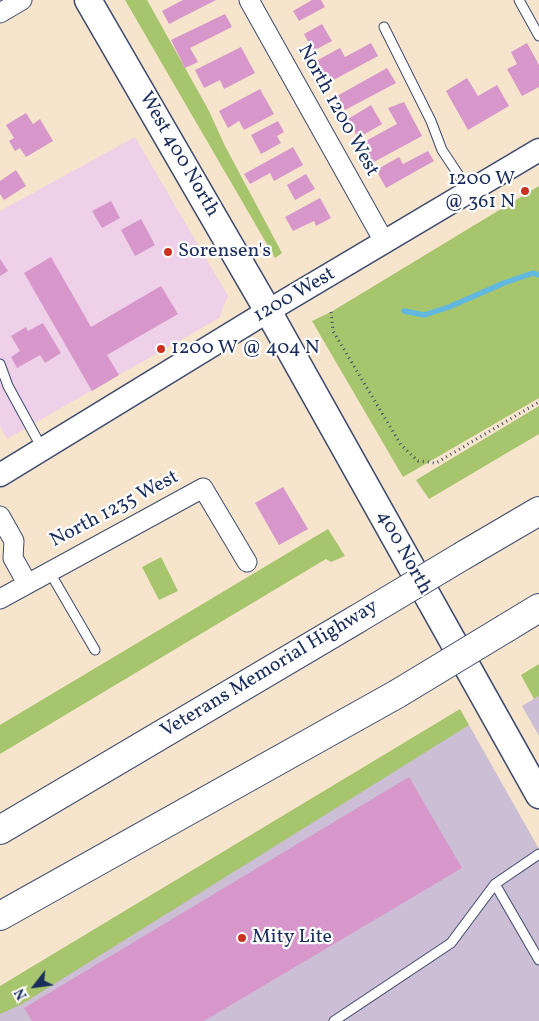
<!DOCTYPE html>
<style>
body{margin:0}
#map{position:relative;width:539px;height:1021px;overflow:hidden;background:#f6e4cc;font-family:Vollkorn,serif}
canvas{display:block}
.north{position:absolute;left:10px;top:961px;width:50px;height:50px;-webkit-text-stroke:4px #fff;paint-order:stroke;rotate:240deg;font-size:14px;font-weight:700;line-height:20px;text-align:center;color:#1b2f5e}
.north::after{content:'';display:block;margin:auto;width:18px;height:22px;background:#1b2f5e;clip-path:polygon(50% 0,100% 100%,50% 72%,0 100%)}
</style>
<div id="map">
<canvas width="539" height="1021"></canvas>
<div class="north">N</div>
</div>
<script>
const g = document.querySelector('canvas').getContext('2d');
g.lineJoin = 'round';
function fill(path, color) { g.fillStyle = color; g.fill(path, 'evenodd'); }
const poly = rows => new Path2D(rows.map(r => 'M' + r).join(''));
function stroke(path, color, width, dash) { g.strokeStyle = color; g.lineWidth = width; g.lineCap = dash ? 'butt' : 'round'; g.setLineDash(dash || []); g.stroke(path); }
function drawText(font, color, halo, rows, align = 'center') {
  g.font = font + ' Vollkorn,serif'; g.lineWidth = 4.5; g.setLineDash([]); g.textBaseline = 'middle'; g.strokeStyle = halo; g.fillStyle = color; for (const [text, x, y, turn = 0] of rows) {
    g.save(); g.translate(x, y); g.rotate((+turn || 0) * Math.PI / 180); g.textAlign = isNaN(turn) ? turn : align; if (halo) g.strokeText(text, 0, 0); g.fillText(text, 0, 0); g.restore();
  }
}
const built = poly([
 [135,137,228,296,219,318,7,439,0,426,0,211]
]);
const industrial = poly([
 [539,696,539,736,522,706],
 [469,725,539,849,539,1021,0,1021,0,1002]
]);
const green = poly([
 [125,0,147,0,208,109,225,146,282,253,275,258],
 [539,186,539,398,403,477,312,321,331,312],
 [539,406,539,434,429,499,416,480],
 [328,529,345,556,331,562,326,559,0,754,0,725],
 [161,557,178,591,159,600,142,567],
 [539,664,539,696,534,699,521,675],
 [460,709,469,725,22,1004,0,1014,0,986]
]);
const stream = poly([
 [404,311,424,315,449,307,504,283,533,273,539,275]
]);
const building = poly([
 [183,0,216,0,169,24,162,11],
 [312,0,321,0,325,7,299,21,293,11],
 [225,14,232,27,190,48,198,62,185,68,171,40],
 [322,24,332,41,313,51,304,34],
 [371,43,378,56,328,83,316,61,340,48,345,57],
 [527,43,539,65,539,87,522,96,507,69,517,64,511,52],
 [241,47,255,73,224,89,220,80,204,88,195,70],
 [387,68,396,83,345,110,337,96],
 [467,78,478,96,497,85,509,106,468,130,446,91],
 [260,89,274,114,244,130,239,121,228,128,219,111],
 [404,102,422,136,372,163,362,143,397,124,388,108],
 [371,105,382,124,358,138,348,119],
 [26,113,33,124,40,119,53,141,26,157,20,148,15,151,9,141,14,138,6,125],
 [278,121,284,132,277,136,281,143,261,154,251,135],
 [293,147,303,165,274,181,270,173,250,184,244,174],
 [428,151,434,161,386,188,376,170,399,157,403,164],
 [16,170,26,186,4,200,0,194,0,181],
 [306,174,315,189,295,200,287,185],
 [320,198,331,218,316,226,314,221,293,231,285,217],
 [111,201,120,218,102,228,92,211],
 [141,219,155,245,135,256,121,230],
 [51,257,91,327,161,286,178,314,107,355,119,375,92,391,24,273],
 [0,259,8,271,0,276],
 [43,323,61,353,45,363,40,355,17,368,11,357,20,351,11,336,26,327,28,331],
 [283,487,308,529,279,545,255,503],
 [409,777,462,868,204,1021,32,1021,24,1008]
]);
const path = poly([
 [331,312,333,331,401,445,418,461,436,463,539,402]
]);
const service = poly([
 [519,0,539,36],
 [384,27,431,121,442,150,470,192],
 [0,364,8,386,43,450],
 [49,571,95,650],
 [495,884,539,960],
 [334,1021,451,943,495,884,539,854]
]);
const minor = poly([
 [249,0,385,243],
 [0,13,22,0],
 [0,516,14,541,13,558,27,583],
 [0,599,203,488,247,562]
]);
const tertiary = poly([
 [0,475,268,311,539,150]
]);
const secondary = poly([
 [88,0,268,311,539,795]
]);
const motorway = poly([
 [464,555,539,511],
 [506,628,539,608],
 [0,830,357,619],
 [0,916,397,694]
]);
const motorwayBridge = poly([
 [357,619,464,555],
 [397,694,506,628]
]);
const markers = [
 [525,191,5,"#c8321e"],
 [168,252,5,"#c8321e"],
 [161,349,5,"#c8321e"],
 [242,938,5,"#c8321e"]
];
const streetNames = [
 ["North 1200 West",337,111,61],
 ["West 400 North",178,155,60],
 ["1200 West",295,296,-30],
 ["North 1235 West",115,510,-28],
 ["400 North",403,553,61],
 ["Veterans Memorial Highway",270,670,-31]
];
const poiNames = [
 ["1200 W",515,180,"right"],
 ["@ 361 N",515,203,"right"],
 ["Sorensen's",178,252],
 ["1200 W @ 404 N",171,349],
 ["Mity Lite",252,938]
];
fill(built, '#eed0e8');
fill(industrial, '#ccbed4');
fill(green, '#a7c56c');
stroke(stream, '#63b8df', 5.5);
fill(building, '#d797cb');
stroke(service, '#3c4a6e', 11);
stroke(minor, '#3c4a6e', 21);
stroke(tertiary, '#3c4a6e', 25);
stroke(secondary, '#3c4a6e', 29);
stroke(motorway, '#3c4a6e', 30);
stroke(path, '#3c4a6e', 3, [1, 4]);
stroke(service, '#fff', 9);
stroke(minor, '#fff', 19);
stroke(tertiary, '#fff', 22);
stroke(secondary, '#fff', 26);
stroke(motorway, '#fff', 28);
stroke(motorwayBridge, '#3c4a6e', 30, []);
stroke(motorwayBridge, '#fff', 28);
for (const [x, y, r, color] of markers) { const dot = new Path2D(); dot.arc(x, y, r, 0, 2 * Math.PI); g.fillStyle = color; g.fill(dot); stroke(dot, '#fff', 2); }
drawText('20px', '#1b2f5e', '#fff', streetNames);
drawText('20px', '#1b2f5e', '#fff', poiNames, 'left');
</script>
